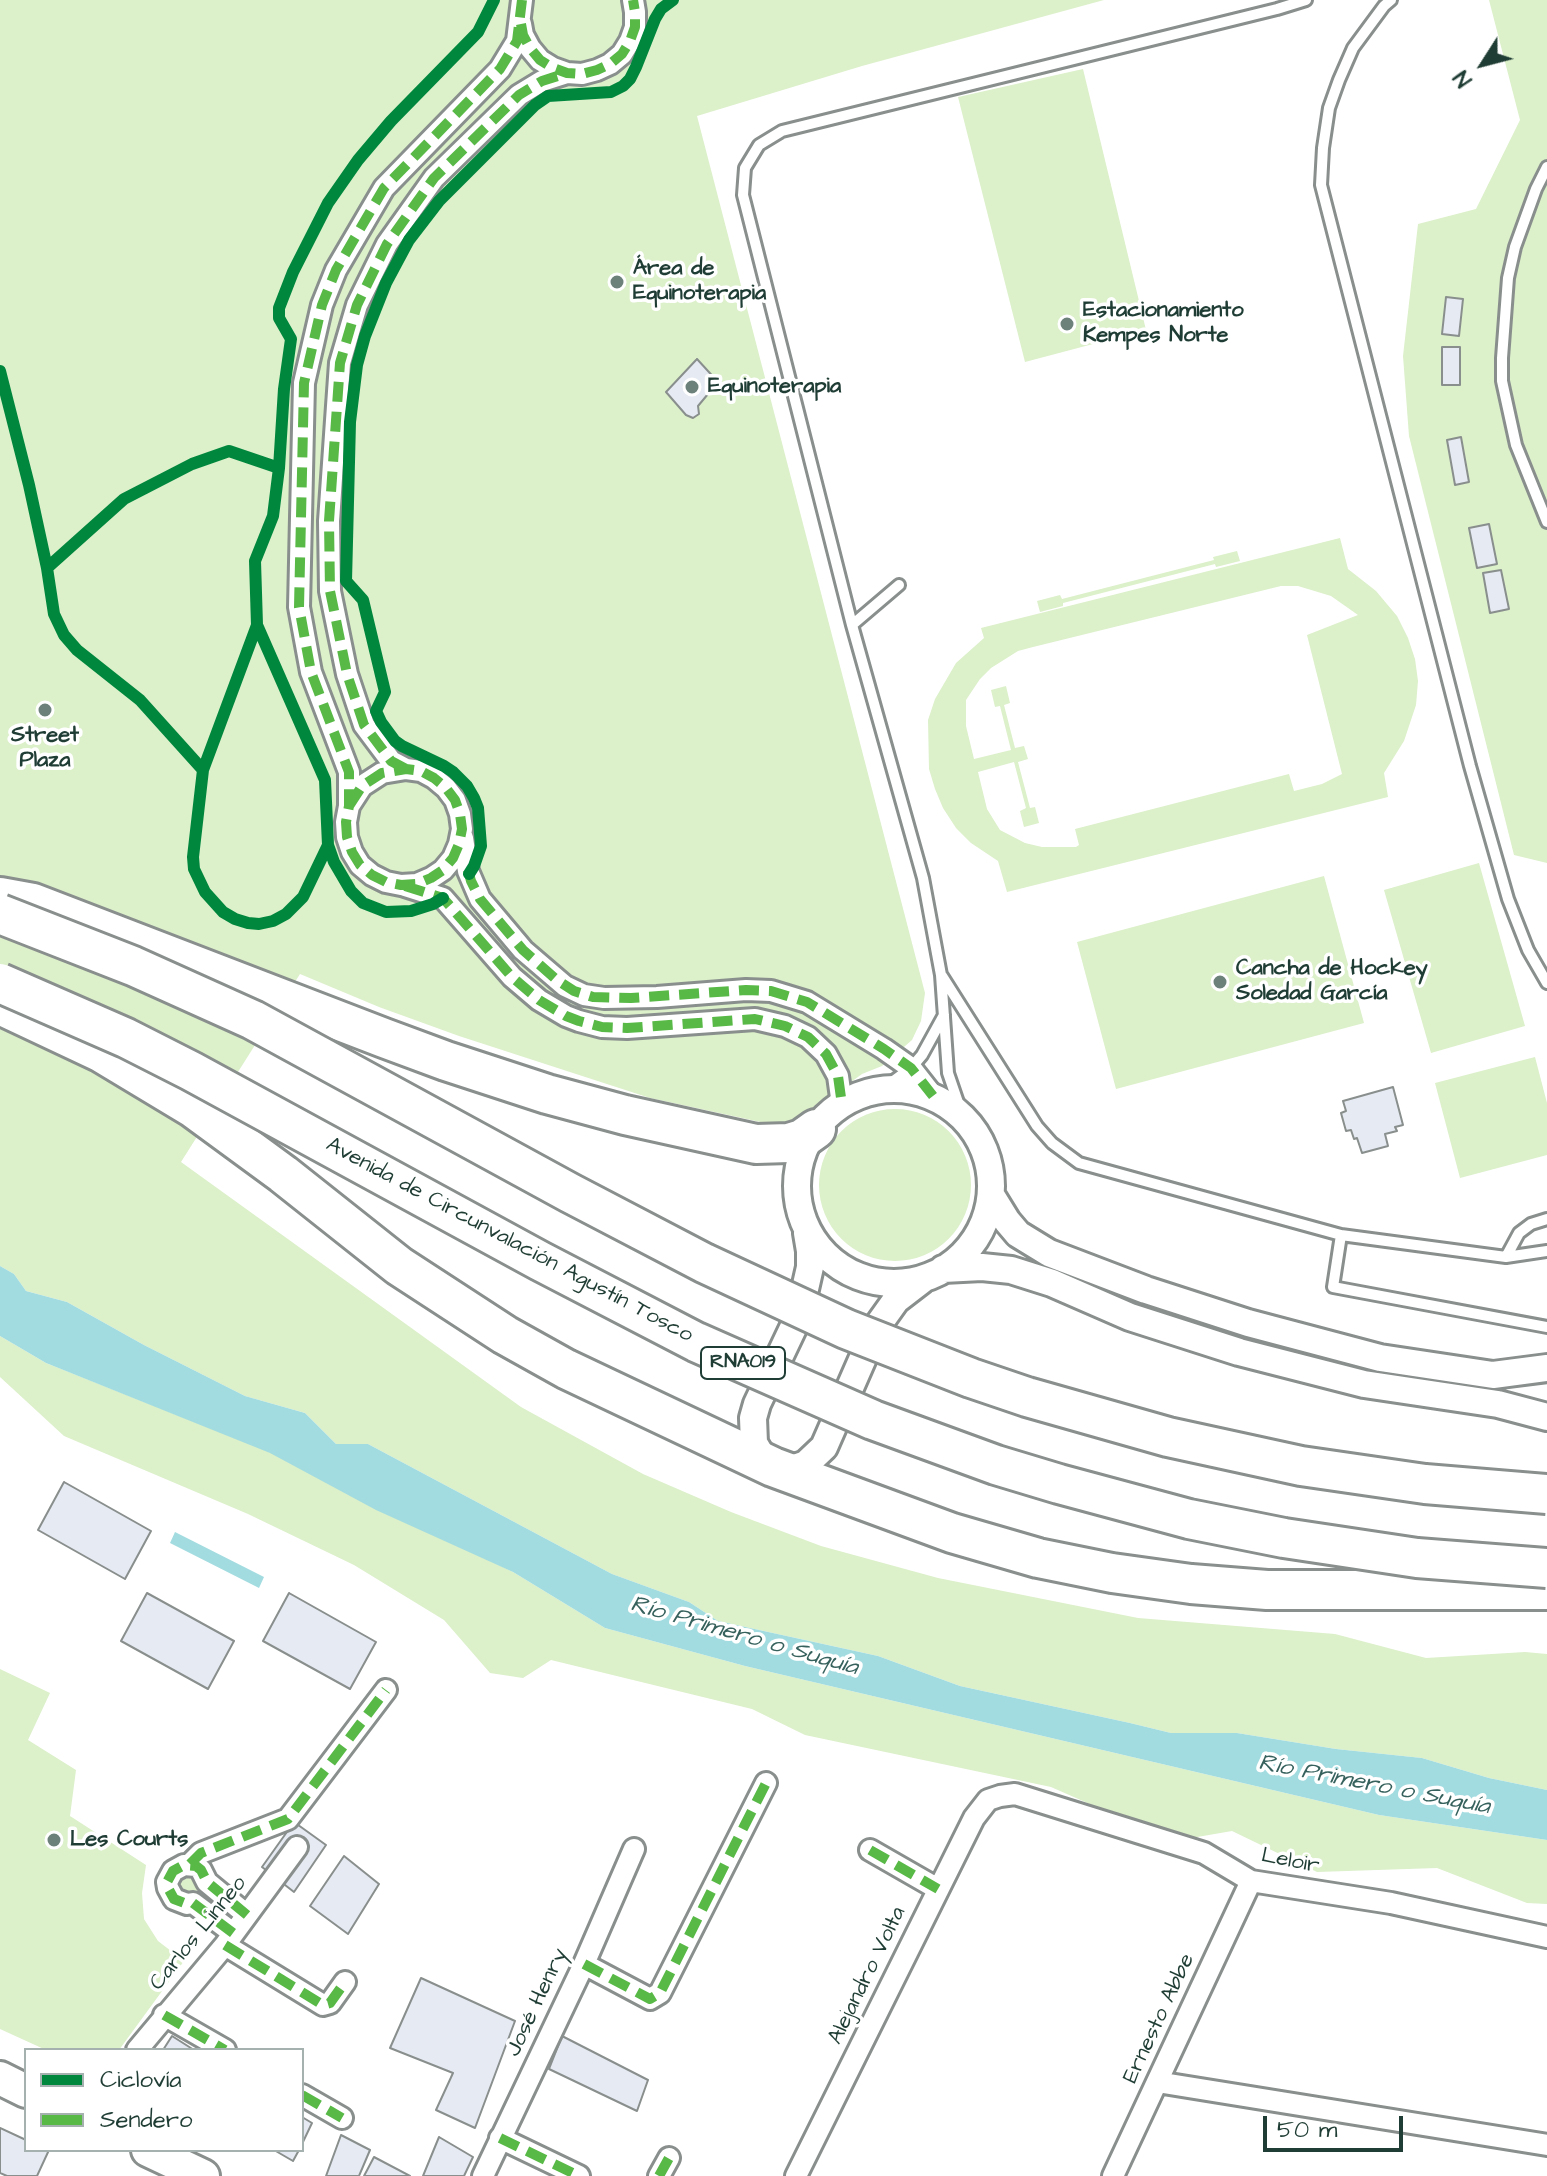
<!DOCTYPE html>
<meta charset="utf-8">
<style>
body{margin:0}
#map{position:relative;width:1547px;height:2176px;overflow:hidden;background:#fff;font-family:"Architects Daughter",sans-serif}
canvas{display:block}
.legend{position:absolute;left:24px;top:2048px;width:280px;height:104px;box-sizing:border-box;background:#fff;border:2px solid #a5b1ae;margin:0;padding:10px 14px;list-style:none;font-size:24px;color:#1f3d34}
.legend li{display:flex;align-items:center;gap:16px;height:40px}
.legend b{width:40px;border:2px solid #a5b1ae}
.north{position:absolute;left:1443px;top:24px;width:80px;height:80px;-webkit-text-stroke:6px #fff;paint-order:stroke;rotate:234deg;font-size:22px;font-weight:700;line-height:32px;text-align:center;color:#1f3d34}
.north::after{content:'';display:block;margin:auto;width:28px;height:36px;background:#1f3d34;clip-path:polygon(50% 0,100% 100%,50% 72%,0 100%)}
.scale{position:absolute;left:1263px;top:2116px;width:140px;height:36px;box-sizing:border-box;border:4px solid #1f3d34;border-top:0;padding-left:10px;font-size:24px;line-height:28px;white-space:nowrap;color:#1f3d34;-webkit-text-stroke:6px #fff;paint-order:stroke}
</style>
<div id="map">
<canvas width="1547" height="2176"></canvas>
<ul class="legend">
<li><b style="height:10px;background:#00873e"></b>Ciclovía</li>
<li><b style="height:10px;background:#58b947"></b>Sendero</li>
</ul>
<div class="north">N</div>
<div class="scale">50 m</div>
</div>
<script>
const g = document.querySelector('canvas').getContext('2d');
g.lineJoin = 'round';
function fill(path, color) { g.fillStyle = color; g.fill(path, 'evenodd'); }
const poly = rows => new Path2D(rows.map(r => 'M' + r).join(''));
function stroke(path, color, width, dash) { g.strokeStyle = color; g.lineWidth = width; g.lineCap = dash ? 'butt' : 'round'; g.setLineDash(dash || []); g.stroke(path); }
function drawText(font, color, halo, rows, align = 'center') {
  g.font = font + ' "Architects Daughter",sans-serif'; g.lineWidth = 7; g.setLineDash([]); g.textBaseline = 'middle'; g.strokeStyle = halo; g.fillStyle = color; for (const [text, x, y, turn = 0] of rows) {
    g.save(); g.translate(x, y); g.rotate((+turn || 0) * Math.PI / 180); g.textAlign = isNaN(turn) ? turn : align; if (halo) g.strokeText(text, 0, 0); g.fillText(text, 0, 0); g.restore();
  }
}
const green = poly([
 [0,0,1104,0,862,66,697,116,925,993,921,1021,912,1040,882,1066,862,1074,788,1128,650,1098,459,1036,379,1007,300,974,181,1162,521,1407,643,1474,731,1512,821,1546,938,1578,1138,1618,1335,1634,1426,1658,1525,1652,1547,1654,1547,1790,1489,1778,1422,1758,1336,1749,1237,1733,1171,1733,1130,1723,960,1686,878,1656,718,1621,689,1602,612,1574,368,1444,336,1444,305,1413,245,1396,144,1345,67,1302,26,1291,14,1274,0,1266],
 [1489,0,1547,0,1547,863,1514,855,1409,436,1403,356,1418,224,1476,209,1520,120],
 [1083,69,1146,330,1025,362,958,97],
 [1340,538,1348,569,1376,591,1397,616,1408,638,1415,659,1418,681,1416,705,1404,741,1384,773,1388,797,1007,892,998,861,971,843,956,828,943,808,935,789,929,769,928,720,935,699,956,663,984,638,981,628],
 [1281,586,1298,586,1331,596,1358,615,1307,635,1342,774,1322,784,1294,791,1289,774,1075,829,1079,845,1076,847,1042,847,1025,843,1000,830,987,809,978,772,1014,762,1026,808,1020,811,1024,827,1039,823,1035,807,1030,808,1018,762,1028,759,1024,746,1015,748,1004,705,1010,703,1006,686,991,690,995,707,1000,706,1011,750,974,759,966,726,966,700,980,679,991,668,1018,651,1033,647],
 [1237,551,1240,561,1216,567,1215,564,1063,603,1063,606,1040,612,1037,601,1060,595,1062,599,1214,560,1213,557],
 [1479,863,1525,1026,1431,1053,1384,890],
 [1324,876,1364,1023,1116,1089,1077,942],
 [1535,1057,1547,1103,1547,1155,1460,1178,1435,1083],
 '819 1185a76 76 0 1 1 152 0a76 76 0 1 1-152 0Z',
 [0,1336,46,1363,270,1452,513,1572,605,1628,745,1666,1379,1815,1547,1840,1547,1904,1527,1903,1437,1868,1317,1872,1232,1831,1174,1841,1051,1787,805,1735,752,1709,551,1660,523,1678,490,1673,444,1620,354,1565,248,1514,64,1436,0,1377],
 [0,1669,50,1693,28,1740,76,1770,70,1816,146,1865,142,1893,144,1919,158,1941,184,1961,119,2050,46,2050,0,2029],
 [188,1870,201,1885,194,1895,182,1895,175,1881]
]);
const water = poly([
 [0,1266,14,1274,26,1291,67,1302,144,1345,245,1396,305,1413,336,1444,368,1444,612,1574,689,1602,718,1621,878,1656,960,1686,1130,1723,1171,1733,1237,1733,1336,1749,1422,1758,1489,1778,1547,1790,1547,1840,1379,1815,745,1666,605,1628,513,1572,376,1510,270,1453,46,1363,0,1336],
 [175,1532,264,1577,259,1588,170,1543]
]);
const building = poly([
 [1446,297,1463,299,1459,336,1442,334,1446,297],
 [1442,347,1460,347,1460,385,1442,385,1442,347],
 [697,359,718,382,698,406,699,414,693,418,686,415,666,392,697,359],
 [1461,437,1469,482,1455,485,1447,440,1461,437],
 [1489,524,1497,564,1477,568,1469,528,1489,524],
 [1501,570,1509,609,1490,613,1483,573,1501,570],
 [1393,1087,1403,1125,1395,1127,1397,1131,1385,1134,1388,1146,1362,1153,1357,1138,1354,1139,1351,1130,1346,1131,1341,1113,1346,1111,1343,1101,1393,1087],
 [64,1482,151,1531,125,1579,38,1530,64,1482],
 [147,1593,234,1641,208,1689,121,1641,147,1593],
 [289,1593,376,1642,350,1689,263,1641,289,1593],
 [294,1822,326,1845,294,1892,262,1867,294,1822],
 [344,1856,379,1884,348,1934,310,1906,344,1856],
 [421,1978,515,2021,475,2128,436,2110,453,2073,390,2048,421,1978],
 [172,2036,194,2050,163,2050,172,2036],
 [562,2036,648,2080,637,2111,549,2069,562,2036],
 [302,2117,312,2123,302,2144,302,2117],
 [0,2128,26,2140,26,2150,49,2150,37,2176,7,2176,0,2173,0,2128],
 [341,2135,370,2150,359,2176,326,2176,341,2135],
 [439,2137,473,2157,464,2176,423,2176,439,2137],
 [274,2150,299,2150,293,2161,274,2150],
 [374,2157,410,2176,364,2176,374,2157]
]);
const service = poly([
 [1391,0,1384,6,1353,48,1339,80,1329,108,1323,148,1321,185,1470,766,1508,899,1528,950,1547,983],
 [1547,167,1536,189,1515,247,1508,278,1502,358,1502,381,1516,445,1547,522],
 [852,625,899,585],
 [942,976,1037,1126,1052,1143,1079,1163,1341,1235,1506,1257,1547,1251],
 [880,1091,911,1068,922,1055,944,1015],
 [962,1114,948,1073,941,975,923,878,852,625,743,195,745,168,759,145,782,131,1277,9,1306,0],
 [1341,1235,1333,1287,1547,1327],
 [1506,1257,1519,1233,1531,1224,1547,1219]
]);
const minor = poly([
 [521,24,523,35,530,48,540,60,553,68,567,73,582,74,597,70,610,64,622,54,630,41,635,27,635,12,633,0],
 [406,769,391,761,364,725,347,674,330,591,329,521,340,363,357,305,387,244,434,178,519,95,542,81,567,73],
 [349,806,362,786,382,773,406,769,421,771,434,778,446,788,455,800,460,814,462,829,459,844,453,858,443,870,431,878,417,884,401,885,386,882,372,875,360,865,352,852,347,837,346,822,349,806,349,772,311,672,299,607,304,383,322,305,336,270,384,188,500,69,517,41,522,0],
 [463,838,468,871,480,899,523,950,565,986,584,995,604,998,657,997,746,990,771,991,807,1002,884,1049,911,1068,933,1096],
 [405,886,443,898,512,977,539,1000,566,1016,579,1021,602,1027,627,1028,755,1019,785,1026,808,1037,826,1054,838,1076,842,1105],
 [870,1850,938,1889],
 [190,1864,201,1853,288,1819,386,1690],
 [233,1933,193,1903,187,1904,174,1899,168,1888,167,1882,173,1871,184,1865,196,1866,201,1870,207,1882,247,1915],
 [225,1945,323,2005,330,2003,345,1982],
 [584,1964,650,1999,660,1993,766,1783],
 [164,2015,225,2050],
 [137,2050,225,1945,297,1847],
 [1157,2082,1547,2145],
 [302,2095,342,2118],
 [500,2138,579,2176],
 [483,2176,584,1964,634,1849],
 [659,2176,669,2158],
 [796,2176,974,1818,988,1800,1000,1796,1015,1794,1204,1853,1251,1881,1391,1903,1547,1937],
 [1113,2176,1251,1881]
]);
const tertiary = poly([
 '797 1186a97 97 0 1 1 194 0a97 97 0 1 1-194 0Z',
 [991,1195,1007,1221,1018,1234,1049,1253,1146,1290,1248,1323,1380,1358,1493,1375,1547,1368],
 [807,1233,810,1251,810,1267,803,1298,794,1326,757,1404,753,1418,754,1443,764,1460,773,1467,795,1468,806,1464,824,1447,876,1328,896,1300,922,1280],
 [943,1269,982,1267,1011,1270,1052,1283,1130,1317,1239,1352,1364,1384,1498,1404,1547,1417]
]);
const primary = poly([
 [0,2078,26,2091],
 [148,2150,203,2176]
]);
const motorway = poly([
 [0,897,33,903,384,1038,446,1061,547,1094,625,1115,756,1144,789,1143,802,1139,816,1129],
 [0,1005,100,1052,193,1108,283,1174,399,1266,505,1335,566,1369,773,1467,952,1533,1038,1558,1112,1573,1191,1584,1267,1590,1547,1590]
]);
const motorwayBridge = poly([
 [0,914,133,966,253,1020,570,1193,704,1263,846,1329,971,1378,1027,1397,1168,1437,1301,1466,1425,1484,1547,1494],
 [0,983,126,1038,191,1071,540,1261,696,1342,873,1420,996,1465,1059,1484,1189,1519,1284,1538,1417,1558,1547,1568]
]);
const quiet = poly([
 [521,24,523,35,530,48,540,60,553,68,567,73,582,74,597,70,610,64,622,54,630,41,635,27,635,12,633,0],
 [406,769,391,761,364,725,347,674,330,591,329,521,340,363,357,305,387,244,434,178,519,95,542,81,567,73],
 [349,806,362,786,382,773,406,769,421,771,434,778,446,788,455,800,460,814,462,829,459,844,453,858,443,870,431,878,417,884,401,885,386,882,372,875,360,865,352,852,347,837,346,822,349,806,349,772,311,672,299,607,304,383,322,305,336,270,384,188,500,69,517,41,522,0],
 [468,870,471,881,480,899,523,950,557,980,574,991,593,997,631,998,746,990,771,991,807,1002,884,1049,911,1068,933,1096],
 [405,886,443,898,512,977,539,1000,566,1016,579,1021,602,1027,627,1028,755,1019,785,1026,808,1037,826,1054,838,1076,842,1105],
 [870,1850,938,1889],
 [190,1864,201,1853,288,1819,386,1690],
 [233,1933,193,1903,187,1904,174,1899,168,1888,167,1882,173,1871,184,1865,196,1866,201,1870,207,1882,247,1915],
 [225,1945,323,2005,330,2003,345,1982],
 [584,1964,650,1999,660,1993,766,1783],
 [164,2015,225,2050],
 [302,2095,342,2118],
 [500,2138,579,2176],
 [659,2176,669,2158]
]);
const cycleway = poly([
 [0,371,29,485,47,568,54,614,64,635,77,650,140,700,203,770,193,857,194,869,205,892,223,912,235,919,248,923,259,924,273,921,286,914,303,897,328,845],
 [47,568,124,499,192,464,229,451,279,468],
 [257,625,325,780,328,845,334,862,351,891,363,903,386,912,411,911,433,904,443,898],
 [203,770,257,625,255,561,273,516,279,468,284,389,291,339,279,318,279,308,293,272,328,203,358,160,391,121,478,32,494,0],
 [469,874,474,866,481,846,478,808,474,798,467,786,453,772,444,766,402,746,395,741,381,722,376,711,385,692,363,600,346,581,350,422,357,365,365,336,386,283,409,240,439,201,535,105,548,96,611,92,623,86,630,79,636,67,655,19,661,9,673,0]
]);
const markers = [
 [617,282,8,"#6d817b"],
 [1067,324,8,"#6d817b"],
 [692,387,8,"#6d817b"],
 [45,710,8,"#6d817b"],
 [1220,982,8,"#6d817b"],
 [54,1840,8,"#6d817b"]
];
const shields = [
 [743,1363,84]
];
const shieldNames = [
 ["RNA019",743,1363]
];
const poiNames = [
 ["Área de",633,269],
 ["Equinoterapia",633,294],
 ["Estacionamiento",1083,311],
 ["Kempes Norte",1083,336],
 ["Equinoterapia",708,387],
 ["Street",45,736,"center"],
 ["Plaza",45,761,"center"],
 ["Cancha de Hockey",1236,969],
 ["Soledad García",1236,994],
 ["Les Courts",70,1840]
];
const streetNames = [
 ["Avenida de Circunvalación Agustín Tosco",509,1241,28],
 ["Leloir",1290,1862,11],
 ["Carlos Linneo",199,1934,-51],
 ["Alejandro Volta",868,1976,-64],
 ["José Henry",538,2003,-65],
 ["Ernesto Abbe",1160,2019,-65]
];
const waterNames = [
 ["Río Primero o Suquía",744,1637,16],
 ["Río Primero o Suquía",1374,1786,11]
];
fill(green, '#dcf0ca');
fill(water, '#a3dce0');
fill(building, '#e6eaf3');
stroke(building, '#898f8d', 2);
stroke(service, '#898f8d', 16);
stroke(minor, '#898f8d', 26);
stroke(tertiary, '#898f8d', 32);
stroke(primary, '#898f8d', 38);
stroke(motorway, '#898f8d', 44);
stroke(service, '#fff', 10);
stroke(minor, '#fff', 20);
stroke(tertiary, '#fff', 26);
stroke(primary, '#fff', 32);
stroke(motorway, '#fff', 38);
stroke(motorwayBridge, '#898f8d', 44, []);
stroke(motorwayBridge, '#fff', 38);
stroke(quiet, '#58b947', 10, [20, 10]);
stroke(cycleway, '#00873e', 12);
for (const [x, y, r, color] of markers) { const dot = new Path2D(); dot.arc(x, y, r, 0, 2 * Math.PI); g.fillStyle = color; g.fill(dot); stroke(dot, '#fff', 3); }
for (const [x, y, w] of shields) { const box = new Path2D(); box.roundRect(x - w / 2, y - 16, w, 32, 6); g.fillStyle = '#fff'; g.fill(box); stroke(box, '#1f3d34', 2); }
drawText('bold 20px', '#1f3d34', null, shieldNames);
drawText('bold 22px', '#1f3d34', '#fff', poiNames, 'left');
drawText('22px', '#1f3d34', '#fff', streetNames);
drawText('italic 24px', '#36615c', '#fff', waterNames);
</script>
